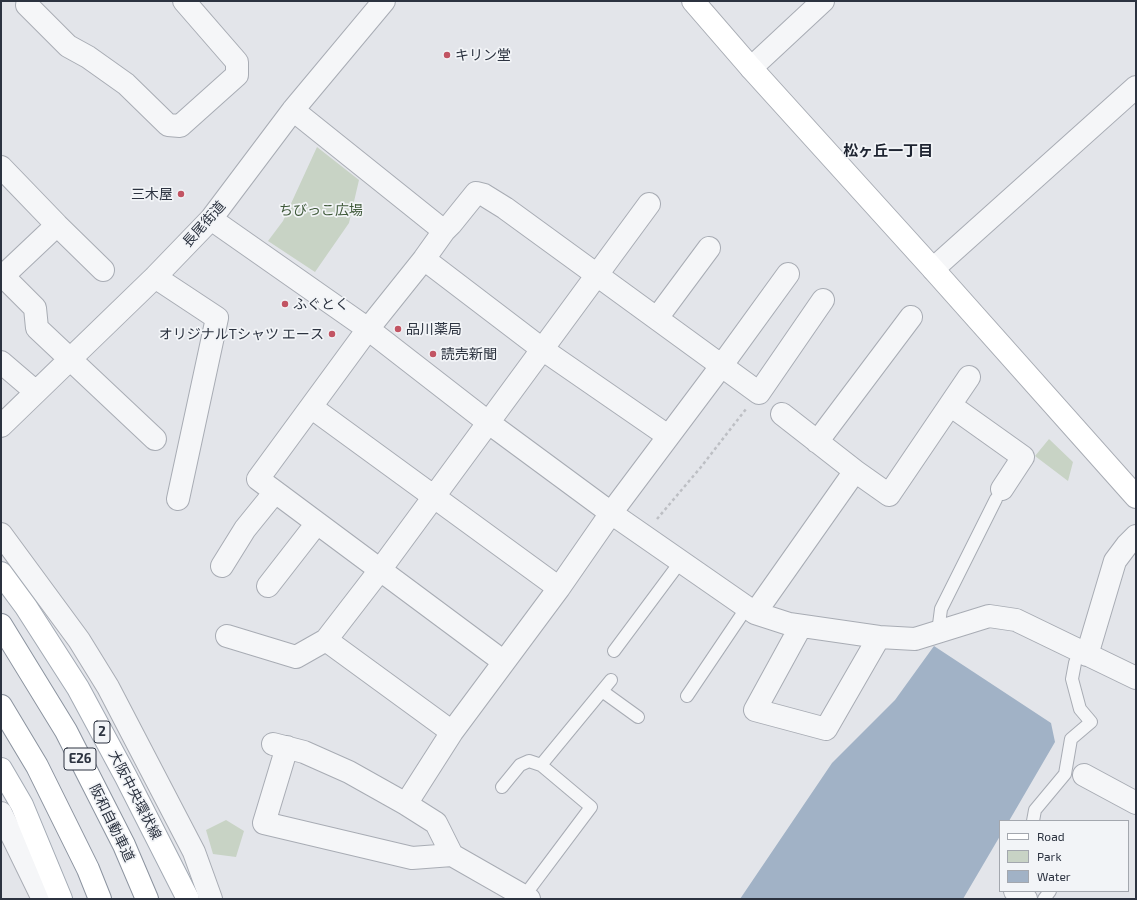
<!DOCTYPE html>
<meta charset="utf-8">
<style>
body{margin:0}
#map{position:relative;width:1137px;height:900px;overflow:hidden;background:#e3e5ea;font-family:"Exo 2",sans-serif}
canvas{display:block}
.frame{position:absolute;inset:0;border:2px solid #2c3340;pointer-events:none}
.legend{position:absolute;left:999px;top:820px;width:130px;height:72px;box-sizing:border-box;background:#f2f4f7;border:1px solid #a3a7ae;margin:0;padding:5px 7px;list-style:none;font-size:12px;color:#2c3340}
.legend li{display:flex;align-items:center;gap:8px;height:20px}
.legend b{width:20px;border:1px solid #a3a7ae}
</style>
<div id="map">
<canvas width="1137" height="900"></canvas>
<div class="frame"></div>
<ul class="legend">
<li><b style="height:5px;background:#fff"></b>Road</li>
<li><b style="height:11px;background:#c8d3c5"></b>Park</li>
<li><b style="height:11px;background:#a1b2c6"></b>Water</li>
</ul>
</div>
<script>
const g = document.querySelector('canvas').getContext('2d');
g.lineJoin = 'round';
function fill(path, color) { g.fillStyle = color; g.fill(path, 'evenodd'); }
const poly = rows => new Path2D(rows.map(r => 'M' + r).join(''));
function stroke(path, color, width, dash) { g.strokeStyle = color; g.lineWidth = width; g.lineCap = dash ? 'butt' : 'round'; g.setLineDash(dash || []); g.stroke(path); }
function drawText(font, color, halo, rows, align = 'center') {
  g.font = font + ' "Exo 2","Noto Sans JP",sans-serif'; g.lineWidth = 3.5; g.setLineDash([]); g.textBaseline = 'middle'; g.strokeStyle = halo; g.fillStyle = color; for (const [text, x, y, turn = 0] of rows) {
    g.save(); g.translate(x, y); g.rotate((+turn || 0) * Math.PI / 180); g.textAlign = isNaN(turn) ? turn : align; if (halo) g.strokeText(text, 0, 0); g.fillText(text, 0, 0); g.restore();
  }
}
const green = poly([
 [317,147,359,180,349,223,315,272,268,241,283,221],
 [1049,439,1073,462,1068,481,1035,456],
 [226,820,244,831,236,857,213,854,206,830]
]);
const water = poly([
 [934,646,1051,723,1055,742,1009,821,1000,821,1000,836,963,899,740,899,832,763,895,700]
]);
const path = poly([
 [657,519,701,467,746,409]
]);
const lane = poly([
 [938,632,941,609,996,499],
 [614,651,681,561],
 [602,691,638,717],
 [687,696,747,607],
 [502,787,520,765,529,761,541,765],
 [1033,821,1035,810,1065,774,1071,739,1091,722,1080,709,1072,679,1075,663,1079,652],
 [522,899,591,807,541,765,611,680],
 [1044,899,1050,891]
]);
const street = poly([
 [27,5,68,46,88,57,126,84,168,125,180,126,237,75,237,62,184,1],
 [751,68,823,1],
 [293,110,444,231,424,259,368,329,258,479,504,662],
 [1,167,57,225,103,270],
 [211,219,368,329,489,423,611,513,755,613,789,624,879,637,915,639,989,616,1016,620,1136,678],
 [444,231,451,224,476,193,484,195,505,208,759,393,823,300],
 [424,259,542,349,668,436],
 [933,269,1136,87],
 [1,274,35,308,37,328,155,439],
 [3,276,57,225],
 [155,277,217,318,178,499],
 [657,318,709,248],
 [1,362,36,392],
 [950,405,1023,457,1002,489],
 [311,407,559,588],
 [782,414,855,471],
 [1,426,155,277,211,219,293,110,384,1],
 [817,442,911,317],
 [1,534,79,640,108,687,194,852,211,899],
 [222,566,245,529,275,492],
 [268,586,317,523],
 [755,613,855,471,889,495,969,377],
 [801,626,755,710,826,729,879,637],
 [227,636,296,657,326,640],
 [1087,655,1115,561,1127,545,1136,536],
 [452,732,326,640,380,570,649,204],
 [273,744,304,752,349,772,406,804],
 [287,747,264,823,412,858,452,855],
 [1084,775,1136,803],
 [1,813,43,899],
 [1015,891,1026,899],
 [529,899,452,855,436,823,406,804,452,732,559,588,611,513,722,365,788,274]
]);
const secondary = poly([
 [693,1,751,68,933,269,1136,497]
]);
const primary = poly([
 [1,573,26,607,78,688,126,777,188,899],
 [1,769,22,805,61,899]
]);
const highway = poly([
 [1,625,66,731,124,845,147,899],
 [1,706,37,766,88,869,100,899]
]);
const markers = [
 [447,55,4,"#c25463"],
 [181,194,4,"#c25463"],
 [285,304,4,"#c25463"],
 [398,329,4,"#c25463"],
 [332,334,4,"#c25463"],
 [433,354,4,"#c25463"]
];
const shields = [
 [102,732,16],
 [80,759,32]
];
const shieldNames = [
 ["2",102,732],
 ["E26",80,759]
];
const poiNames = [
 ["キリン堂",455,55],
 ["三木屋",173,194,"right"],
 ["ふぐとく",293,304],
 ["品川薬局",406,329],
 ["オリジナルTシャツ エース",324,334,"right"],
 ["読売新聞",441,354]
];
const parkNames = [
 ["ちびっこ広場",321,210]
];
const streetNames = [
 ["長尾街道",204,224,-48],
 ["大阪中央環状線",135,795,63],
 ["阪和自動車道",112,823,64]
];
const neighbourhoodNames = [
 ["松ヶ丘一丁目",888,151]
];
fill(green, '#c8d3c5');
fill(water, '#a1b2c6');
stroke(lane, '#a8acb4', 14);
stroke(street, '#a8acb4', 24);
stroke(secondary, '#a8acb4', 24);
stroke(primary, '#a3aab4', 24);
stroke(highway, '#8b939f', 24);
stroke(path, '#bdbfc4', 2.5, [3, 3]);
stroke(lane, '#f5f6f8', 12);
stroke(street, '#f5f6f8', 22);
stroke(secondary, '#fff', 22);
stroke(primary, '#fff', 22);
stroke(highway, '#fff', 22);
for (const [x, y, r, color] of markers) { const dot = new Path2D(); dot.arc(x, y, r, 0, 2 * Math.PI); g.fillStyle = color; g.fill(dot); stroke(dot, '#f2f4f7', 1.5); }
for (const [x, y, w] of shields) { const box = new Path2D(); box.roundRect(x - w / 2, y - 11, w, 22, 3); g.fillStyle = '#f2f4f7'; g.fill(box); stroke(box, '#2c3340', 1); }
drawText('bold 13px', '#2c3340', null, shieldNames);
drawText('14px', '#2c3340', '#f2f4f7', poiNames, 'left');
drawText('14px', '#405a3b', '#f2f4f7', parkNames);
drawText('14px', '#2c3340', '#f2f4f7', streetNames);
drawText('bold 15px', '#1e2431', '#f2f4f7', neighbourhoodNames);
</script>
